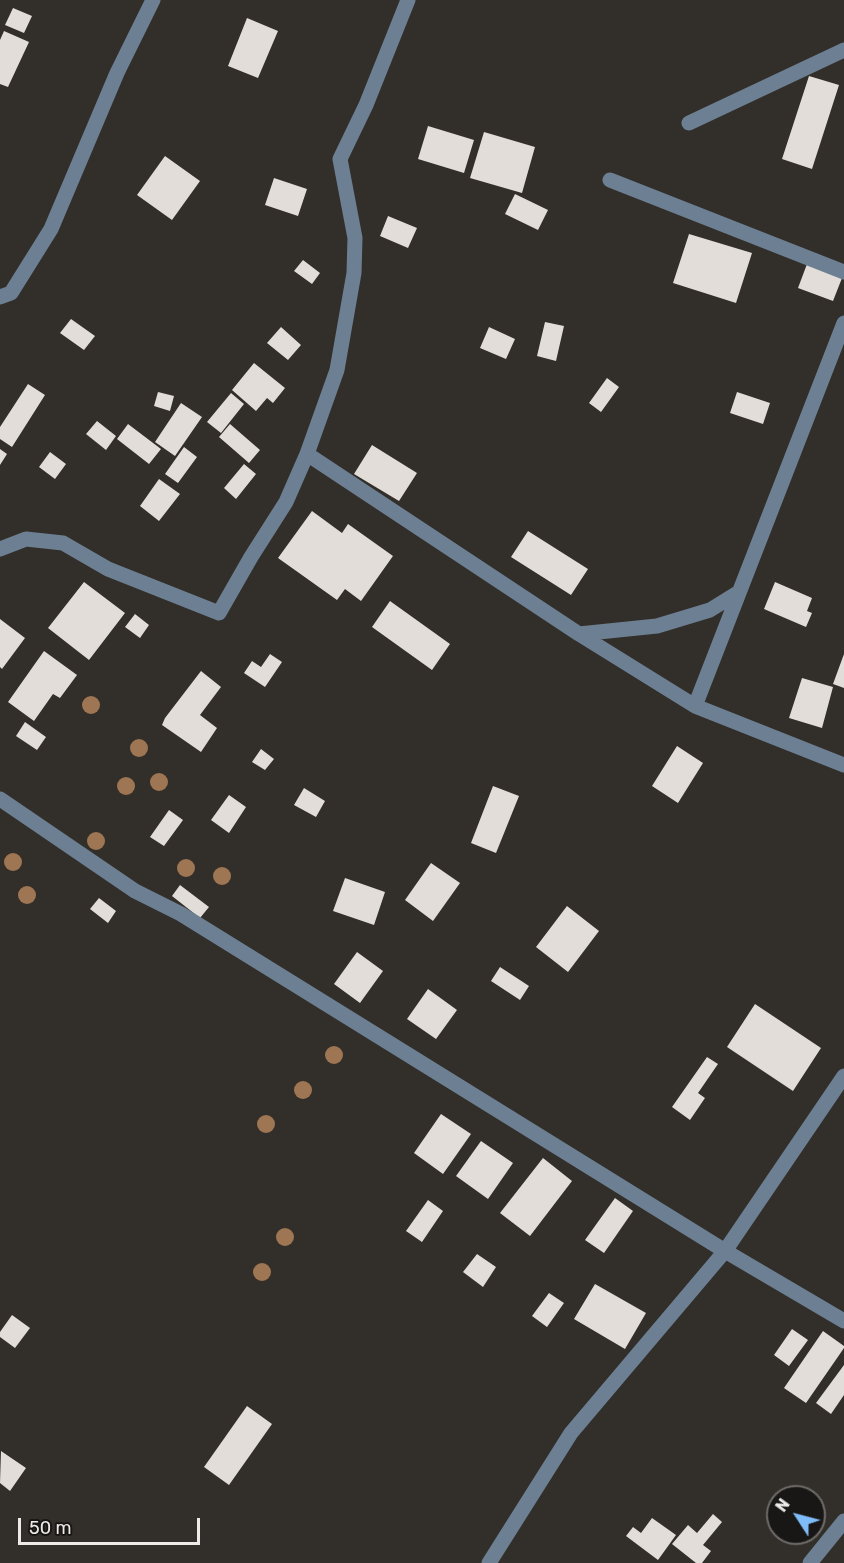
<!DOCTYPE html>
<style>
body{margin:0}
#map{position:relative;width:844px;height:1563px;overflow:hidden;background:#322e2a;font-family:Rubik,sans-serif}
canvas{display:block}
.north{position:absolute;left:766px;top:1485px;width:60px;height:60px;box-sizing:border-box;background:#191715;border:2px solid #6e6b69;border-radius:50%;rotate:306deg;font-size:16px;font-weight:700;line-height:24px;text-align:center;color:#edeae8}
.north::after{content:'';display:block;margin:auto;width:21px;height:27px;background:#7fbdfa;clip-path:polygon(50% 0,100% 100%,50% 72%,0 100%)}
.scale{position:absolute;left:18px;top:1518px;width:182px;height:27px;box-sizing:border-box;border:3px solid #edeae8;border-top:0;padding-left:8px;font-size:18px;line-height:21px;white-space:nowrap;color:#edeae8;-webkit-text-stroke:4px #191715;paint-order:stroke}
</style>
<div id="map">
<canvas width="844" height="1563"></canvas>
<div class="north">N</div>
<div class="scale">50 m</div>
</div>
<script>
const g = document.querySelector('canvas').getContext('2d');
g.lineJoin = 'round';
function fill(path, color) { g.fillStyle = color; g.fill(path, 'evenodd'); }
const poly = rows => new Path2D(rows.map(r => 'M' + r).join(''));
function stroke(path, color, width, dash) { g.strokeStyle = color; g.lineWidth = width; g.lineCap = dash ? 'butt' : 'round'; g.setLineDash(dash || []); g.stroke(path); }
const building = poly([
 [13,8,32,16,24,33,5,25],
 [247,18,278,31,258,78,228,66],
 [4,31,29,42,8,87,0,84,0,40],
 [809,76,839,85,812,169,782,159],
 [428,126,474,140,464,173,418,159],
 [484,132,535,147,522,193,470,178],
 [165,156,200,181,172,220,137,195],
 [274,178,307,189,298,216,265,205],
 [515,194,548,210,538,230,505,214],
 [388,216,417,228,408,248,380,236],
 [689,234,752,253,736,303,673,283],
 [303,260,320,273,312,284,294,271],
 [807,264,842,278,833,301,798,288],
 [71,319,95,336,84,350,60,333],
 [545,322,564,326,556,361,537,356],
 [281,327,301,345,288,360,267,343],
 [489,327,515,339,506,359,480,348],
 [254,363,285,388,273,403,267,398,256,411,232,390],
 [607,378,619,387,601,412,589,403],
 [28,384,45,395,12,447,0,439,0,427],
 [158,392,174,396,170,411,154,406],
 [737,392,770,403,763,424,730,413],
 [231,393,244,404,221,433,207,422],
 [181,403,202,417,175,456,155,442],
 [97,421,116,436,106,450,86,434],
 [128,424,161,449,149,464,117,439],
 [230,424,260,450,249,463,219,437],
 [372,445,417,473,399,501,354,474],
 [184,447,197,457,178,483,165,474],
 [0,449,7,454,0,465],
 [50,452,66,464,55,479,39,467],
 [244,464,256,474,236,499,224,488],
 [159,479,180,494,159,521,140,506],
 [312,511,342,533,348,524,393,556,361,601,345,589,337,600,278,558],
 [528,531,588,569,571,595,511,557],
 [84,582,125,613,89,660,48,628],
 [775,582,812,598,807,611,812,613,806,627,764,609],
 [390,601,450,644,432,670,372,627],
 [135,614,149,625,140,638,125,627],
 [0,619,25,638,2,669,0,667],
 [44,651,77,675,60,698,53,694,34,721,8,702],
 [270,654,282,662,265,687,244,673,252,661,261,667],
 [844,654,844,688,833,684],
 [201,671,221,687,200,715,217,728,201,752,162,725,165,718],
 [802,678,833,687,822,728,789,718],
 [25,722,46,737,37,750,16,736],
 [677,746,703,763,678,803,652,786],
 [261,749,274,759,265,770,252,762],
 [493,786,519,796,496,853,471,843],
 [304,788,325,801,316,817,294,805],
 [229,795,246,807,229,833,211,820],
 [169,810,183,820,164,846,150,837],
 [431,863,460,883,433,921,405,900],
 [345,878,385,892,374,925,333,911],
 [180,885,209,907,200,918,172,896],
 [99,898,116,911,108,923,90,909],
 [567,906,599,931,568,972,536,947],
 [357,952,383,971,360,1003,334,984],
 [500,967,529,986,520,1000,491,981],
 [428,989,457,1010,436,1039,407,1019],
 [755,1004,821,1048,793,1091,727,1047],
 [707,1057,718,1064,698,1093,705,1098,690,1120,672,1107],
 [441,1114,471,1134,443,1174,414,1153],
 [481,1141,513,1163,488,1199,456,1176],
 [543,1158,572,1181,530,1236,500,1213],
 [615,1198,633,1211,604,1253,585,1240],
 [428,1200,443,1211,422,1242,406,1231],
 [477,1254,496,1267,483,1287,463,1272],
 [595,1284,646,1313,625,1349,574,1319],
 [549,1293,564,1303,547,1327,532,1316],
 [12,1315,30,1328,15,1348,0,1337,0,1332],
 [792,1329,808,1340,789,1366,774,1355],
 [823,1331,844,1346,844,1348,806,1403,784,1388],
 [844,1365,844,1395,831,1414,816,1403],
 [247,1406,272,1424,229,1485,204,1467],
 [1,1451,26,1468,10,1491,0,1483],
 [713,1514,722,1522,703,1545,711,1551,702,1563,696,1563,672,1544,688,1525,697,1533],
 [652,1518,676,1535,658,1560,626,1536,633,1527,641,1533]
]);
const minor = poly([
 [689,123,844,50],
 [610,180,844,272],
 [0,297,11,293,51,229,117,73,153,0],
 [307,454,579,634,695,706,844,765],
 [0,549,26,539,63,543,108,569,219,613,251,557,286,502,307,454,337,370,354,273,355,238,340,159,366,105,408,0],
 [579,634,657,626,710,610,739,592],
 [695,706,844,323],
 [0,799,135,891,181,914,725,1251,844,1321],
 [489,1563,571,1433,725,1251,844,1076],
 [810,1563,844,1521]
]);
const trees = [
 [91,705],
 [139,748],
 [159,782],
 [126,786],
 [96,841],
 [13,862],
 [186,868],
 [222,876],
 [27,895],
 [334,1055],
 [303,1090],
 [266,1124],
 [285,1237],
 [262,1272]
];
fill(building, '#e2ddd8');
stroke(minor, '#6d8093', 15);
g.fillStyle = '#9e7653';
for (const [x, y] of trees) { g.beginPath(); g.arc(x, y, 9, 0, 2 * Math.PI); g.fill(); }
</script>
